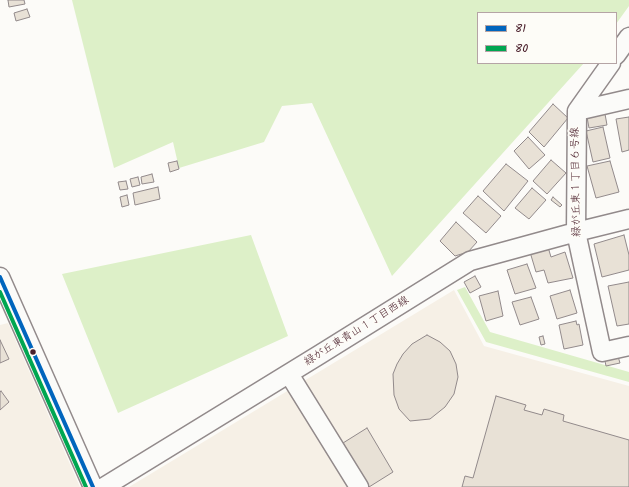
<!DOCTYPE html>
<meta charset="utf-8">
<style>
body{margin:0}
#map{position:relative;width:629px;height:487px;overflow:hidden;background:#fcfbf8;font-family:Kalam,sans-serif}
canvas{display:block}
.legend{position:absolute;left:477px;top:12px;width:140px;height:52px;box-sizing:border-box;background:#fdfcf7;border:1px solid #b5a4a5;margin:0;padding:5px 7px;list-style:none;font-size:12px;color:#4a1f2b}
.legend li{display:flex;align-items:center;gap:8px;height:20px}
.legend b{width:20px;border:1px solid #b5a4a5}
</style>
<div id="map">
<canvas width="629" height="487"></canvas>
<ul class="legend">
<li><b style="height:5px;background:#0065bd"></b>81</li>
<li><b style="height:5px;background:#00a651"></b>80</li>
</ul>
</div>
<script>
const g = document.querySelector('canvas').getContext('2d');
g.lineJoin = 'round';
function fill(path, color) { g.fillStyle = color; g.fill(path, 'evenodd'); }
const poly = rows => new Path2D(rows.map(r => 'M' + r).join(''));
function stroke(path, color, width, dash) { g.strokeStyle = color; g.lineWidth = width; g.lineCap = dash ? 'butt' : 'round'; g.setLineDash(dash || []); g.stroke(path); }
function drawText(font, color, halo, rows, align = 'center') {
  g.font = font + ' Kalam,"Klee One",sans-serif'; g.lineWidth = 3.5; g.setLineDash([]); g.textBaseline = 'middle'; g.strokeStyle = halo; g.fillStyle = color; for (const [text, x, y, turn = 0] of rows) {
    g.save(); g.translate(x, y); g.rotate((+turn || 0) * Math.PI / 180); g.textAlign = isNaN(turn) ? turn : align; if (halo) g.strokeText(text, 0, 0); g.fillText(text, 0, 0); g.restore();
  }
}
const built = poly([
 [454,290,484,346,629,386,629,487,129,487],
 [8,323,80,487,0,487,0,325]
]);
const green = poly([
 [72,0,629,0,629,6,616,24,616,13,478,13,478,63,584,63,392,276,312,103,282,106,264,142,179,168,173,142,114,168],
 [251,235,288,336,118,413,62,274],
 [465,287,490,332,629,372,629,382,486,342,457,290]
]);
const building = poly([
 [8,0,24,0,25,4,9,7,8,0],
 [27,9,30,17,16,21,14,13,27,9],
 [553,104,568,118,544,147,529,132,553,104],
 [605,114,607,125,589,128,587,117,605,114],
 [629,117,629,150,622,152,616,119,629,117],
 [603,127,610,158,593,162,586,131,603,127],
 [528,137,545,155,529,169,514,151,528,137],
 [551,160,566,173,547,194,533,181,551,160],
 [177,161,179,169,170,172,168,163,177,161],
 [610,161,619,192,596,198,587,166,610,161],
 [506,164,528,181,504,211,483,191,506,164],
 [152,174,154,182,142,184,141,177,152,174],
 [138,177,140,185,132,187,130,179,138,177],
 [126,181,128,189,120,190,118,182,126,181],
 [158,187,160,199,135,205,133,193,158,187],
 [532,188,546,200,529,219,515,208,532,188],
 [127,195,129,205,122,207,120,197,127,195],
 [478,196,501,216,486,233,463,213,478,196],
 [553,197,562,205,560,207,551,200,553,197],
 [456,222,477,242,468,252,455,256,440,241,456,222],
 [624,235,629,255,629,270,602,277,594,244,624,235],
 [548,247,551,257,565,252,573,278,548,283,544,270,536,272,530,252,548,247],
 [527,264,536,288,515,294,507,270,527,264],
 [475,276,481,287,470,293,464,282,475,276],
 [629,282,629,324,617,326,608,286,629,282],
 [570,290,577,313,557,319,550,296,570,290],
 [498,291,503,316,486,321,479,296,498,291],
 [531,297,539,319,520,325,512,302,531,297],
 [576,321,577,325,579,324,583,345,564,349,559,325,576,321],
 [427,335,440,342,450,351,456,364,458,377,454,394,445,407,430,419,410,421,399,409,394,395,393,374,397,364,403,354,412,344,427,335],
 [543,336,545,344,541,345,539,337,543,336],
 [0,340,9,359,0,363,0,340],
 [617,353,620,363,606,366,604,356,617,353],
 [1,391,9,402,0,410,0,392,1,391],
 [496,396,526,405,524,410,542,415,544,409,564,415,563,421,629,440,629,487,462,487,465,476,473,478,496,396],
 [367,428,393,472,369,487,343,443,367,428]
]);
const minor = poly([
 [616,55,629,37],
 [611,63,577,111,576,232,602,352,629,346],
 [577,111,629,99],
 [0,277,93,487],
 [289,374,359,487],
 [104,487,319,355,470,261,576,232,629,219]
]);
const bus1 = poly([
 [0,277,93,487]
]);
const bus2 = poly([
 [0,292,86,487]
]);
const markers = [
 [33,352,3.5,"#4a1f2b"]
];
const streetNames = [
 ["緑が丘東１丁目６号線",577,182,-91],
 ["緑が丘東青山１丁目西線",357,332,-32]
];
fill(built, '#f6f0e6');
fill(green, '#ddf0c8');
fill(building, '#e8e1d6');
stroke(building, '#928a8b', 1);
stroke(minor, '#928a8b', 21);
stroke(minor, '#fbfbf9', 18);
stroke(bus1, '#0065bd', 4);
stroke(bus2, '#00a651', 4);
for (const [x, y, r, color] of markers) { const dot = new Path2D(); dot.arc(x, y, r, 0, 2 * Math.PI); g.fillStyle = color; g.fill(dot); stroke(dot, '#fdfcf7', 1.5); }
drawText('11px', '#4a1f2b', '#fdfcf7', streetNames);
</script>
